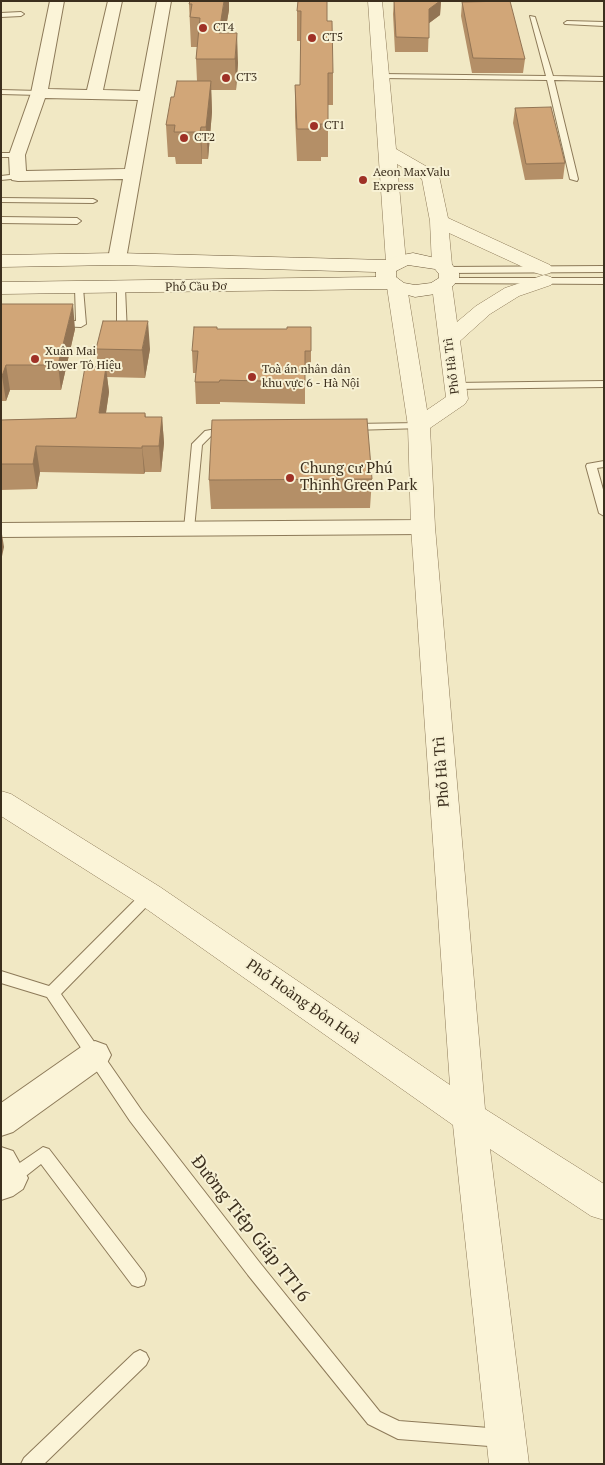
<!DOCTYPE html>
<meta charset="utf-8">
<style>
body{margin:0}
#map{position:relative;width:605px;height:1465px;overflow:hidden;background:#f1e8c4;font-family:"PT Serif",serif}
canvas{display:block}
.frame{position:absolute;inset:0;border:2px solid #3c2f1e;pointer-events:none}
</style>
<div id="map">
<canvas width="605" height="1465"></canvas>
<div class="frame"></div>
</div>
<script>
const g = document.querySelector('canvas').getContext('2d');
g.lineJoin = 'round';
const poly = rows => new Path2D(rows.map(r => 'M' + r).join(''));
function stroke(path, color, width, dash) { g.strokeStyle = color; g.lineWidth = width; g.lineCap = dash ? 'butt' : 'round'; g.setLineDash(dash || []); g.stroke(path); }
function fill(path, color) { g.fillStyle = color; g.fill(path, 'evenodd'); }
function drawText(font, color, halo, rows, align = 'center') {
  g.font = font + ' "PT Serif",serif'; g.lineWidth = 4; g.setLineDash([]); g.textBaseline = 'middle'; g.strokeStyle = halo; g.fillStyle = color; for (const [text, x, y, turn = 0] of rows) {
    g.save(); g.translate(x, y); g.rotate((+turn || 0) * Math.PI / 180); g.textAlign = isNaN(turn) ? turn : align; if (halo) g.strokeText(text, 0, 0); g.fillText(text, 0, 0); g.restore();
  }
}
const service = poly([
 [1,13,21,12,24,14,21,16,1,17,1,13],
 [530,16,535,17,553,76,604,77,604,81,554,80,578,179,577,181,570,179,547,80,382,78,378,76,382,74,546,76,530,16],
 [567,21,604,22,604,26,565,24,564,23,567,21],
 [1,90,39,91,43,93,39,95,1,94,1,90],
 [1,153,17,153,21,155,17,157,1,157,1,153],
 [18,174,22,176,21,178,1,180,1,176,18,174],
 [1,198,93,199,97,201,93,203,1,202,1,198],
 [1,217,77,218,81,221,77,224,1,223,1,217],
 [604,266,604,272,447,273,443,270,447,267,604,266],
 [447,278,604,278,604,284,444,283,443,281,447,278],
 [79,285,83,288,86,324,81,327,56,326,56,322,59,321,76,321,75,288,79,285],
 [121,285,125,288,127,334,122,337,117,334,117,288,121,285],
 [604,381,604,387,455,389,450,386,455,383,604,381],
 [419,423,423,424,423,428,352,430,347,427,352,424,419,423],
 [227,427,231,428,231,432,212,435,202,445,194,529,193,531,185,531,184,529,192,444,205,431,227,427],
 [604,461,604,467,597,468,604,493,604,516,599,513,586,466,587,464,604,461],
 [149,890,154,891,156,895,154,899,61,994,142,1111,260,1263,380,1412,399,1421,502,1429,508,1432,511,1438,508,1444,502,1447,398,1439,368,1424,248,1275,130,1121,47,997,1,983,1,971,49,986,144,891,149,890],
 [43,1147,49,1149,144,1273,146,1279,144,1285,138,1287,132,1285,41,1164,17,1183,11,1185,5,1183,3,1178,5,1173,43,1147],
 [140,1350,146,1353,149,1359,146,1365,44,1464,21,1464,24,1458,134,1353,140,1350]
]);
const minor = poly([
 [50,1,64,1,48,89,87,90,108,1,122,1,103,90,140,91,157,1,171,1,126,259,123,263,117,264,111,263,108,259,123,179,18,181,12,180,10,176,9,155,31,93,50,1],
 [45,98,138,100,125,169,26,171,25,155,45,98],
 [423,520,431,522,434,527,431,532,423,534,1,537,1,523,423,520],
 [95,1041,106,1045,111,1055,106,1065,13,1132,1,1136,1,1103,84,1045,95,1041],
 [1,1147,13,1151,28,1178,23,1189,13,1196,1,1200,1,1147]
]);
const tertiary = poly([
 [368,1,382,1,396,149,436,172,439,176,448,218,550,265,553,269,550,273,543,275,536,273,449,233,452,265,449,269,442,271,435,269,432,265,430,221,422,179,397,164,406,262,403,266,396,268,389,266,386,262,368,1],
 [544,275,551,277,554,281,551,285,519,296,490,314,460,341,468,399,465,404,430,428,435,527,485,1109,604,1184,604,1220,591,1216,490,1149,529,1464,489,1464,453,1125,138,903,1,816,1,791,11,794,160,887,450,1085,411,527,408,426,387,287,390,283,397,281,404,283,407,287,427,410,446,397,432,286,435,282,442,280,449,282,452,286,457,322,476,306,505,288,544,275]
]);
const secondary = poly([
 [117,253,387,260,397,256,413,253,449,261,459,273,459,279,449,290,442,293,415,297,387,289,1,294,1,282,376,277,376,272,117,265,1,267,1,255,117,253],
 [408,265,435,269,439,274,439,278,431,283,415,285,404,283,396,277,396,271,408,265]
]);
const wall = poly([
 [190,1,229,10,225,33,238,63,236,90,211,90,212,112,208,159,202,159,202,164,176,164,175,157,168,157,166,125,174,97,197,81,196,59,197,47,191,47,189,4],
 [298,1,327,21,333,73,333,105,328,105,328,157,321,157,321,161,297,161,295,117,295,85,300,85,301,41,297,41,297,11],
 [394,1,441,1,440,15,429,23,428,52,395,52,393,14],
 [462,2,525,59,523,73,472,73,461,16],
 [515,108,565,163,563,179,525,180,513,123],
 [1,304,75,329,61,390,10,390,6,401,1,401],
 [311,327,311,372,305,372,305,404,220,402,220,404,196,404,195,382,196,373,193,373,192,351,218,329,287,329],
 [96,349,150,349,145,378,107,377,109,392,106,413,145,413,146,417,162,417,164,443,161,472,145,472,144,474,40,472,37,489,1,490,1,420,76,418,98,367],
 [372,479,370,508,211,509,209,480]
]);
const shadedWall = poly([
 [224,1,229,1,229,10,220,59,219,33],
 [440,1,441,1,440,15,428,24,429,9],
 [237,33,238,63,236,90,235,59],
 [211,81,212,112,208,159,206,127],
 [201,127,202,159,202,164,200,132],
 [73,304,75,329,61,390,58,365],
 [148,321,150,349,145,378,142,350],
 [6,365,10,390,6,401,2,376],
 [106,367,109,392,102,439,99,413],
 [162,417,164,443,161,472,159,446],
 [36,446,40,472,37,489,33,464],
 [142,446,145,472,144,474,142,448],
 [1,528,4,547,1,561]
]);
const building = poly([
 [190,1,224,1,219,33,237,33,235,59,196,59,200,18,190,17,192,4,189,4,190,1],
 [298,1,327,1,327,21,332,21,333,73,328,73,328,124,320,124,321,129,297,129,295,85,300,85,301,11,297,11,298,1],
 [394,1,440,1,429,9,429,38,396,37,394,1],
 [510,1,525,59,473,58,462,2,510,1],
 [177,81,211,81,206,127,201,127,200,132,174,132,175,125,166,125,171,97,174,97,177,81],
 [551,107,565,163,526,164,515,108,551,107],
 [1,304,73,304,58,365,6,365,2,376,1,376,1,304],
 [103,321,148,321,142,350,96,349,103,321],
 [194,327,217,327,217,329,287,329,287,327,311,327,311,351,305,351,305,382,220,380,219,382,195,382,198,351,192,351,194,327],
 [85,367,106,367,99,413,145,413,145,417,162,417,159,446,142,446,142,448,36,446,33,464,1,464,1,420,76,418,85,367],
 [367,419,372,479,209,480,212,420,367,419]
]);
const markers = [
 [203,28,5,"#9f3126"],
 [312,38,5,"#9f3126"],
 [226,78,5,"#9f3126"],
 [314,126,5,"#9f3126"],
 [184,138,5,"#9f3126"],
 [363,180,5,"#9f3126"],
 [35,359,5,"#9f3126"],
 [252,377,5,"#9f3126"],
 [290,478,5,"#9f3126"]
];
const farPoinames = [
 ["CT4",213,28],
 ["CT5",322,38],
 ["CT3",236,78],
 ["CT1",324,126],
 ["CT2",194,138],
 ["Aeon MaxValu",373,173],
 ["Express",373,187],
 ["Xuân Mai",45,352],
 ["Tower Tô Hiệu",45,366],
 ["Toà án nhân dân",262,370],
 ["khu vực 6 - Hà Nội",262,384]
];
const farStreetnames = [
 ["Phố Cầu Đơ",196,287,-1],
 ["Phố Hà Trì",452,366,-97]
];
const poiNames = [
 ["Chung cư Phú",300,469],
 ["Thịnh Green Park",300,486]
];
const streetNames = [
 ["Phố Hà Trì",442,772,-94],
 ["Phố Hoàng Đôn Hoà",303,1002,35]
];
const nearStreetnames = [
 ["Đường Tiếp Giáp TT16",250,1229,52]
];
stroke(service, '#8d7a59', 2);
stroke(minor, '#8d7a59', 2);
stroke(tertiary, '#8d7a59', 1);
stroke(secondary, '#6e5a3c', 1);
fill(service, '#fbf4d8');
fill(minor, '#fbf4d8');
fill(tertiary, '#fbf4d8');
fill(secondary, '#fbf4d8');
fill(wall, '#b48f67');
fill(shadedWall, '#927454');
fill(building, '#d1a678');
stroke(building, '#927454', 1);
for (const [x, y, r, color] of markers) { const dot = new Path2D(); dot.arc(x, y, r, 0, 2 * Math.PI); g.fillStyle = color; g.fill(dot); stroke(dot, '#f7f1d4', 2); }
drawText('12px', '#3c2f1e', '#f7f1d4', farPoinames, 'left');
drawText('12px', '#3c2f1e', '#f7f1d4', farStreetnames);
drawText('15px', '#3c2f1e', '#f7f1d4', poiNames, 'left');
drawText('15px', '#3c2f1e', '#f7f1d4', streetNames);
drawText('18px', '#3c2f1e', '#f7f1d4', nearStreetnames);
</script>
